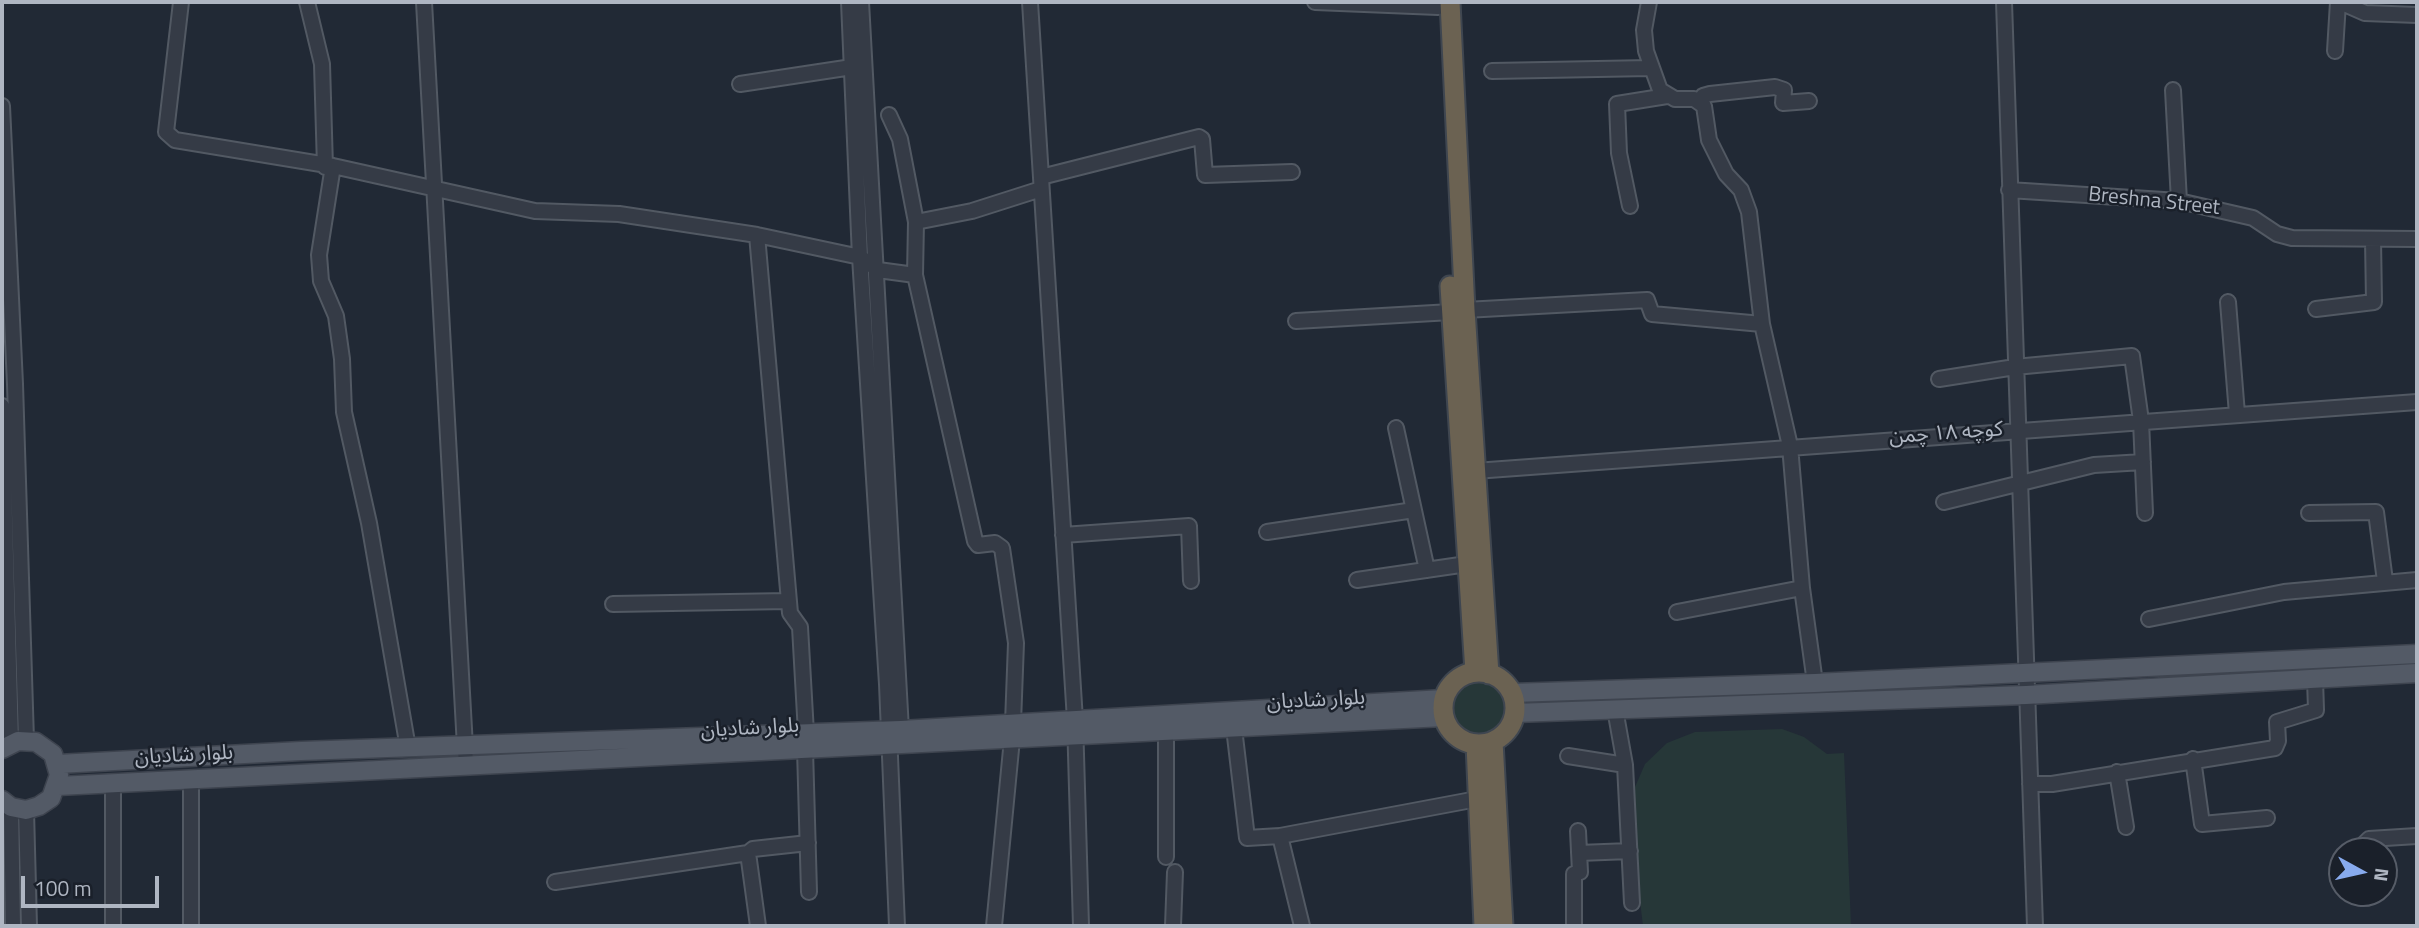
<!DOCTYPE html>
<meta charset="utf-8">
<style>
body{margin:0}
#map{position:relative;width:2419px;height:928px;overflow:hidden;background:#212935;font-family:"Titillium Web",sans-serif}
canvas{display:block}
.frame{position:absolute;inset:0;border:4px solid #afb6c2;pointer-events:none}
.north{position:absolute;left:2328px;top:837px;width:70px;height:70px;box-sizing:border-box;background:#1a202a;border:2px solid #565c67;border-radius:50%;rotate:98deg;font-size:19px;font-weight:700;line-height:28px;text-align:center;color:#afb6c2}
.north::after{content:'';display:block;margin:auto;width:24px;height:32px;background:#88abee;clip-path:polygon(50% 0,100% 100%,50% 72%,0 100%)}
.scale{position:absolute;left:21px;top:876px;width:138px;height:32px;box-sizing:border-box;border:4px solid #afb6c2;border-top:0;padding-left:9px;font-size:21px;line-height:24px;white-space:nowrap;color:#afb6c2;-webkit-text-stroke:5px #1a202a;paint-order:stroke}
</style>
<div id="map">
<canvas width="2419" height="928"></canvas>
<div class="frame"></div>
<div class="north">N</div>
<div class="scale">100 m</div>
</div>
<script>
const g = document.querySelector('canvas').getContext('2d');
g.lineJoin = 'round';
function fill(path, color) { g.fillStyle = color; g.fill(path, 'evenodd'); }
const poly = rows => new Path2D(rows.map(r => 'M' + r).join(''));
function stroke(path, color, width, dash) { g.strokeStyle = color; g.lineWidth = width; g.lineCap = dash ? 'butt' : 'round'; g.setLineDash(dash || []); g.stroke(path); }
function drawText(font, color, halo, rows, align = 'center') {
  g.font = font + ' "Titillium Web","Noto Sans Arabic",sans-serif'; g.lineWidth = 5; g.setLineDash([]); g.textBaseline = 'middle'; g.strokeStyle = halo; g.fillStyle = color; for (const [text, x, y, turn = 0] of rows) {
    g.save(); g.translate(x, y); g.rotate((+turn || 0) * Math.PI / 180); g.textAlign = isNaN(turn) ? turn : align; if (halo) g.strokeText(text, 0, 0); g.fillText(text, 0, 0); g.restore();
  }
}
const green = poly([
 '1454 708a25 25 0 1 1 50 0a25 25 0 1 1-50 0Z',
 [1782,729,1804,737,1827,754,1844,753,1851,926,1643,926,1631,825,1632,794,1645,764,1667,743,1695,732]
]);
const minor = poly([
 [181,2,166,132,175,140,333,166,535,211,619,214,757,235,860,257,878,270,915,275,975,541,978,545,995,543,1002,548,1016,643,1013,723],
 [307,2,322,64,325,167],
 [424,2,466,765],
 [849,2,860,257,887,684,897,926],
 [861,2,901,730],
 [1030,2,1075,720,1081,926],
 [1315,2,1438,7],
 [1649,2,1644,30,1646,51,1660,90,1675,99,1694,99,1704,106,1709,140,1726,174,1741,190,1749,212,1762,324,1790,446,1802,588,1815,683],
 [2004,2,2035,926],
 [2340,2,2365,13,2417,15],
 [2335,51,2338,2],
 [1492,71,1650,68],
 [740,84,852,67],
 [2173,90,2179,201],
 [1700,101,1703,96,1710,94,1775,87,1784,90,1783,103,1809,101],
 [2,106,15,384,26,740],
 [889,115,900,139,916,222],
 [333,166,319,255,321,281,336,316,342,359,344,412,369,523,408,748],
 [1041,177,1199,137,1202,139,1205,175,1292,172],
 [2009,190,2179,201,2253,218,2277,234,2292,238,2417,239],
 [1630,206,1619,153,1617,104,1667,96],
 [757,235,790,613,800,627,806,733],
 [915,275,916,222,972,211,1041,189],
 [2228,302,2237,414],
 [2316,309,2374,302,2373,239],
 [1465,310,1647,300,1652,314,1762,324],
 [1296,321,1451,312],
 [1939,379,2015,367,2132,356,2141,421,2145,513],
 [2,406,11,743],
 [1396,428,1427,570],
 [1475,471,2417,402],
 [1944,502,2094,465,2143,462],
 [2309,513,2376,512,2385,581],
 [1267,532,1414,510],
 [1063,535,1189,526,1191,581],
 [1357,580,1467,564],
 [613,604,788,601],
 [1677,612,1802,588],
 [2149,619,2284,592,2417,580],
 [1615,709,1625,765,1632,903],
 [1234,728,1247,838,1280,836],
 [1166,731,1166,857],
 [805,749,809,892],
 [1568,756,1625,765],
 [2193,759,2202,824,2267,818],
 [2117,772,2126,827],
 [191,779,191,926],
 [2030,784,2052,784,2275,748,2278,741,2277,722,2316,710,2315,679],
 [11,807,13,926],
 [26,810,29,926],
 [2363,851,2362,846,2369,839,2417,836],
 [1579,853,1630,851],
 [555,882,748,853],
 [113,926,113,783],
 [758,926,748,853,753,849,808,843],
 [994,926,1012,739],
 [1173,926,1175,872],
 [1302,926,1280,836,1477,799],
 [1574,926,1574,874,1580,872,1578,831]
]);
const major = poly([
 [1512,693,1815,683,2417,654],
 [1515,713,2026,695,2417,673],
 [2,749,18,741,36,742,53,754,59,775,51,798,39,806,26,810,11,807,2,800],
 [58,764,301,751,901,730,1444,699],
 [58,786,1444,717]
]);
const highway = poly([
 [1450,2,1465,310,1489,674],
 [1450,286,1475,672],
 '1443 708a36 36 0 1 1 72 0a36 36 0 1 1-72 0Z',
 [1493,741,1503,926],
 [1476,744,1484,926]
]);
const streetNames = [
 ["Breshna Street",2154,202,6],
 ["كوچه ١٨ چمن",1946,434,-4],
 ["بلوار شادیان",1316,701,-3],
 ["بلوار شادیان",750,729,-3],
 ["بلوار شادیان",184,756,-3]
];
fill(green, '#263738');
stroke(minor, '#525963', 18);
stroke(major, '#3e444f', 21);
stroke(highway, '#3f4650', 23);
stroke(minor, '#353b46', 14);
stroke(major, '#535a66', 18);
stroke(highway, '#6b6252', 19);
drawText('21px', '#afb6c2', '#1a202a', streetNames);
</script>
